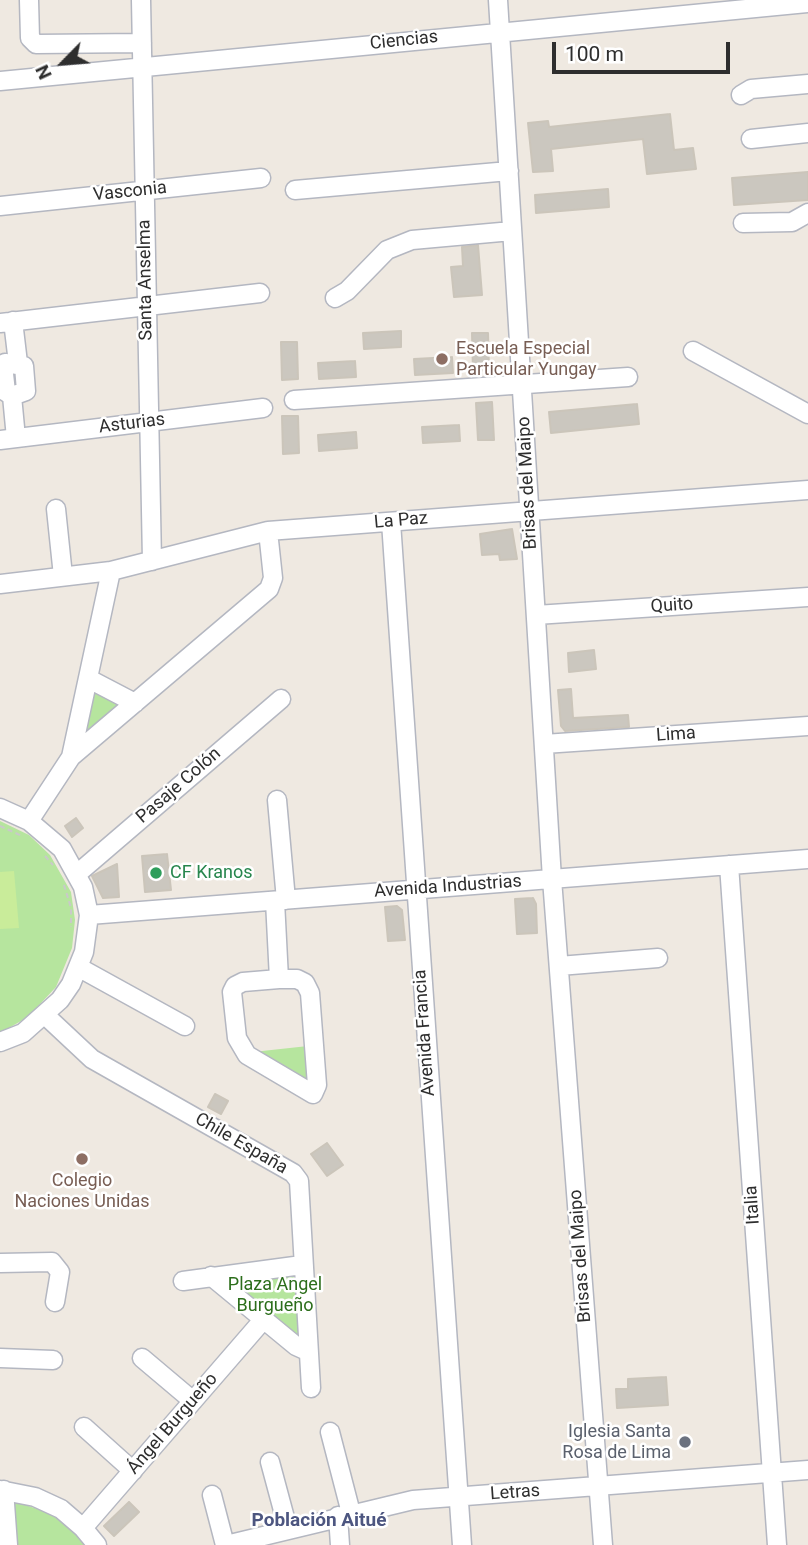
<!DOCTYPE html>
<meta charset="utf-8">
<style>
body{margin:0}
#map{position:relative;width:808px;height:1545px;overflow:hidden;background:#efe9e1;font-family:Roboto,sans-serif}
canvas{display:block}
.north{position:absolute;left:28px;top:28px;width:70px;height:70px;-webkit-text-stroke:5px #fff;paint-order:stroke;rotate:245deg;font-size:19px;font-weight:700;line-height:28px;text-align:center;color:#2e2e2e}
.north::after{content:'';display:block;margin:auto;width:24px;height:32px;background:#2e2e2e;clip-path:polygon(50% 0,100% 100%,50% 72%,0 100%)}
.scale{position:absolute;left:552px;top:42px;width:178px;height:32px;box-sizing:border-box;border:4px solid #2e2e2e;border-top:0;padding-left:9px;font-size:21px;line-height:24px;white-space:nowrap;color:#2e2e2e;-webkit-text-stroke:5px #fff;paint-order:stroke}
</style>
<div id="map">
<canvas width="808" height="1545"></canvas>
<div class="north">N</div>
<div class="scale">100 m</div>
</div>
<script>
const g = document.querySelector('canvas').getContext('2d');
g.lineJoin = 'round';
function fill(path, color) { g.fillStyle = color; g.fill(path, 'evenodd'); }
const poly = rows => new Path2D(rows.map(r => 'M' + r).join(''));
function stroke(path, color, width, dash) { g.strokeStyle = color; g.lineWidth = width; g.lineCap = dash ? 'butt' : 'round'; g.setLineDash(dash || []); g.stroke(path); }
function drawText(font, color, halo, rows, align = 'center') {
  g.font = font + ' Roboto,sans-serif'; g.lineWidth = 5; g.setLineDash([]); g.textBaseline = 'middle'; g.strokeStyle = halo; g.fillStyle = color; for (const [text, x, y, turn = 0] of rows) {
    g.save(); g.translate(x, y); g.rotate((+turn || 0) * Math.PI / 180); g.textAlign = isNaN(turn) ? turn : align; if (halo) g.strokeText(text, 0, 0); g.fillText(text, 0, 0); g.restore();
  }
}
const green = poly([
 [91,689,124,708,79,747],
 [0,821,29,835,50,855,71,892,75,920,72,948,56,987,28,1017,0,1033],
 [308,1046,310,1086,253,1052],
 [292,1272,297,1276,302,1334,292,1340,227,1285,234,1277],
 [11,1500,49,1513,71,1527,88,1545,15,1545]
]);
const pitch = poly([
 [14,871,19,928,0,929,0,872]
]);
const building = poly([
 [670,114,674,150,693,148,696,169,647,174,643,139,551,149,553,171,533,172,528,123,548,121,549,127,670,114],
 [808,172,808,200,734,205,732,178,808,172],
 [608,189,609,207,536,213,535,195,608,189],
 [478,245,482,295,454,297,451,267,463,266,462,247,478,245],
 [401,331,401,347,364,349,363,333,401,331],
 [472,333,488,333,489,370,473,371,472,333],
 [281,342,297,342,298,379,282,380,281,342],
 [452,357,453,373,415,375,414,359,452,357],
 [355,361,356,377,319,379,318,363,355,361],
 [492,402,494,440,478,440,476,403,492,402],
 [637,404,639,424,551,433,549,412,637,404],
 [282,416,298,416,299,453,283,454,282,416],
 [459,425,460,441,423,443,422,427,459,425],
 [356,432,357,448,319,451,318,435,356,432],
 [512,529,517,559,500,560,499,554,482,555,480,534,512,529],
 [594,650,596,669,569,672,568,653,594,650],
 [571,689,573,718,628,715,629,727,565,731,561,726,558,690,571,689],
 [76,818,83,828,72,837,65,826,76,818],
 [167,854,171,890,145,892,142,856,167,854],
 [117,864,119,897,103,898,92,876,117,864],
 [533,898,536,904,537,933,517,934,515,899,533,898],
 [397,906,402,910,405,940,388,941,385,907,397,906],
 [215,1094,228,1101,221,1114,208,1107,215,1094],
 [327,1143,343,1165,327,1176,311,1154,327,1143],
 [666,1377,668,1405,617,1408,616,1389,628,1389,628,1379,666,1377],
 [129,1502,139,1512,114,1536,104,1526,129,1502]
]);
const path = poly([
 [0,826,22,836],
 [45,856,53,865],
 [64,885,71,908,71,927]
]);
const minor = poly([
 [29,0,30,38,36,44,142,43],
 [141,0,152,561],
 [498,0,552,879,603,1545],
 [0,81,808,3],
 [741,95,751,89,808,84],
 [751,139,808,133],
 [295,190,509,171],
 [0,206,261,178],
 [743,223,792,222,808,213],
 [335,298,347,291,387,250,412,240,512,231],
 [13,321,18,363],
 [0,323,260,293],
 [693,351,808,414],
 [12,396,26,391,24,366,5,363,3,365,6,392,12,396,16,438],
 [294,400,628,377],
 [0,440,263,408],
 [56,509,63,576],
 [391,522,462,1545],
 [0,584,111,571,268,531,808,490],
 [536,615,808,597],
 [89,679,135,703],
 [544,744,808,726],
 [71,757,111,571],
 [277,800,286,900],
 [0,808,29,821,62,849,83,887,89,915,84,952,71,984,60,1000,23,1033,0,1042],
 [29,821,71,757,269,589,273,578,268,531],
 [729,865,777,1545],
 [77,874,281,699],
 [275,901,279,979],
 [89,915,808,859],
 [559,966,658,958],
 [78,967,185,1026],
 [279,979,297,979,305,983,310,993,317,1085,313,1094,247,1055,237,1038,232,992,235,986,243,982,279,979],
 [46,1016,92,1059,293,1173,299,1181,311,1388],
 [0,1263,52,1262,60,1272,55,1302],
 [211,1276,296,1346,307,1351],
 [183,1281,302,1265],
 [0,1358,53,1360],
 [142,1358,193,1401],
 [84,1427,133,1471],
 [330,1432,351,1513],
 [270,1462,288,1529],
 [0,1490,35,1497,61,1509,83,1528,97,1545],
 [4,1490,8,1545],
 [212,1495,225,1545],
 [338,1516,340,1545],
 [83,1528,263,1320],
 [226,1545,413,1500,808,1470]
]);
const markers = [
 [442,359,7,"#8d6e63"],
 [156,873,7,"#2e9e5b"],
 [82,1159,7,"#8d6e63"],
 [685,1442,7,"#6b7280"]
];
const streetNames = [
 ["Ciencias",404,41,-6],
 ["Vasconia",130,192,-6],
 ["Santa Anselma",146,280,-91],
 ["Asturias",132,424,-7],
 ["Brisas del Maipo",528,483,-93],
 ["La Paz",401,521,-5],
 ["Quito",672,606,-4],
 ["Lima",676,735,-4],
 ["Pasaje Colón",179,786,-41],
 ["Avenida Industrias",448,887,-4],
 ["Avenida Francia",425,1033,-94],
 ["Chile España",241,1144,30],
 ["Italia",753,1205,-94],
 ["Brisas del Maipo",581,1256,-94],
 ["Ángel Burgueño",173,1424,-49],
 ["Letras",515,1493,-4]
];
const educationNames = [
 ["Escuela Especial",456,349],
 ["Particular Yungay",456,370],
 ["Colegio",82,1181,"center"],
 ["Naciones Unidas",82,1202,"center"]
];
const leisureNames = [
 ["CF Kranos",170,873]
];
const parkNames = [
 ["Plaza Angel",275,1285],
 ["Burgueño",275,1306]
];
const worshipNames = [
 ["Iglesia Santa",671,1432],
 ["Rosa de Lima",671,1453]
];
const neighbourhoodNames = [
 ["Población Aitué",319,1521]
];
fill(green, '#b6e59e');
fill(pitch, '#c9ec9a');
fill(building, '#cbc7bf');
stroke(building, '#cbc5ba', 2);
stroke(minor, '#b4b7c1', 21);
stroke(path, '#c9c9c9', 2, [5, 3.5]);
stroke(minor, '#fff', 18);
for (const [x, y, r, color] of markers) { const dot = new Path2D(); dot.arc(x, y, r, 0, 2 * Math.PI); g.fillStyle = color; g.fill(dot); stroke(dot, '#fff', 2.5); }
drawText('18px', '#2e2e2e', '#fff', streetNames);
drawText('18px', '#785e54', '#fff', educationNames, 'left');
drawText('18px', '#27864d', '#fff', leisureNames, 'left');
drawText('18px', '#2c6e1b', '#fff', parkNames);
drawText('18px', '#5b616d', '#fff', worshipNames, 'right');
drawText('bold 19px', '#4d5680', '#fff', neighbourhoodNames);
</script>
